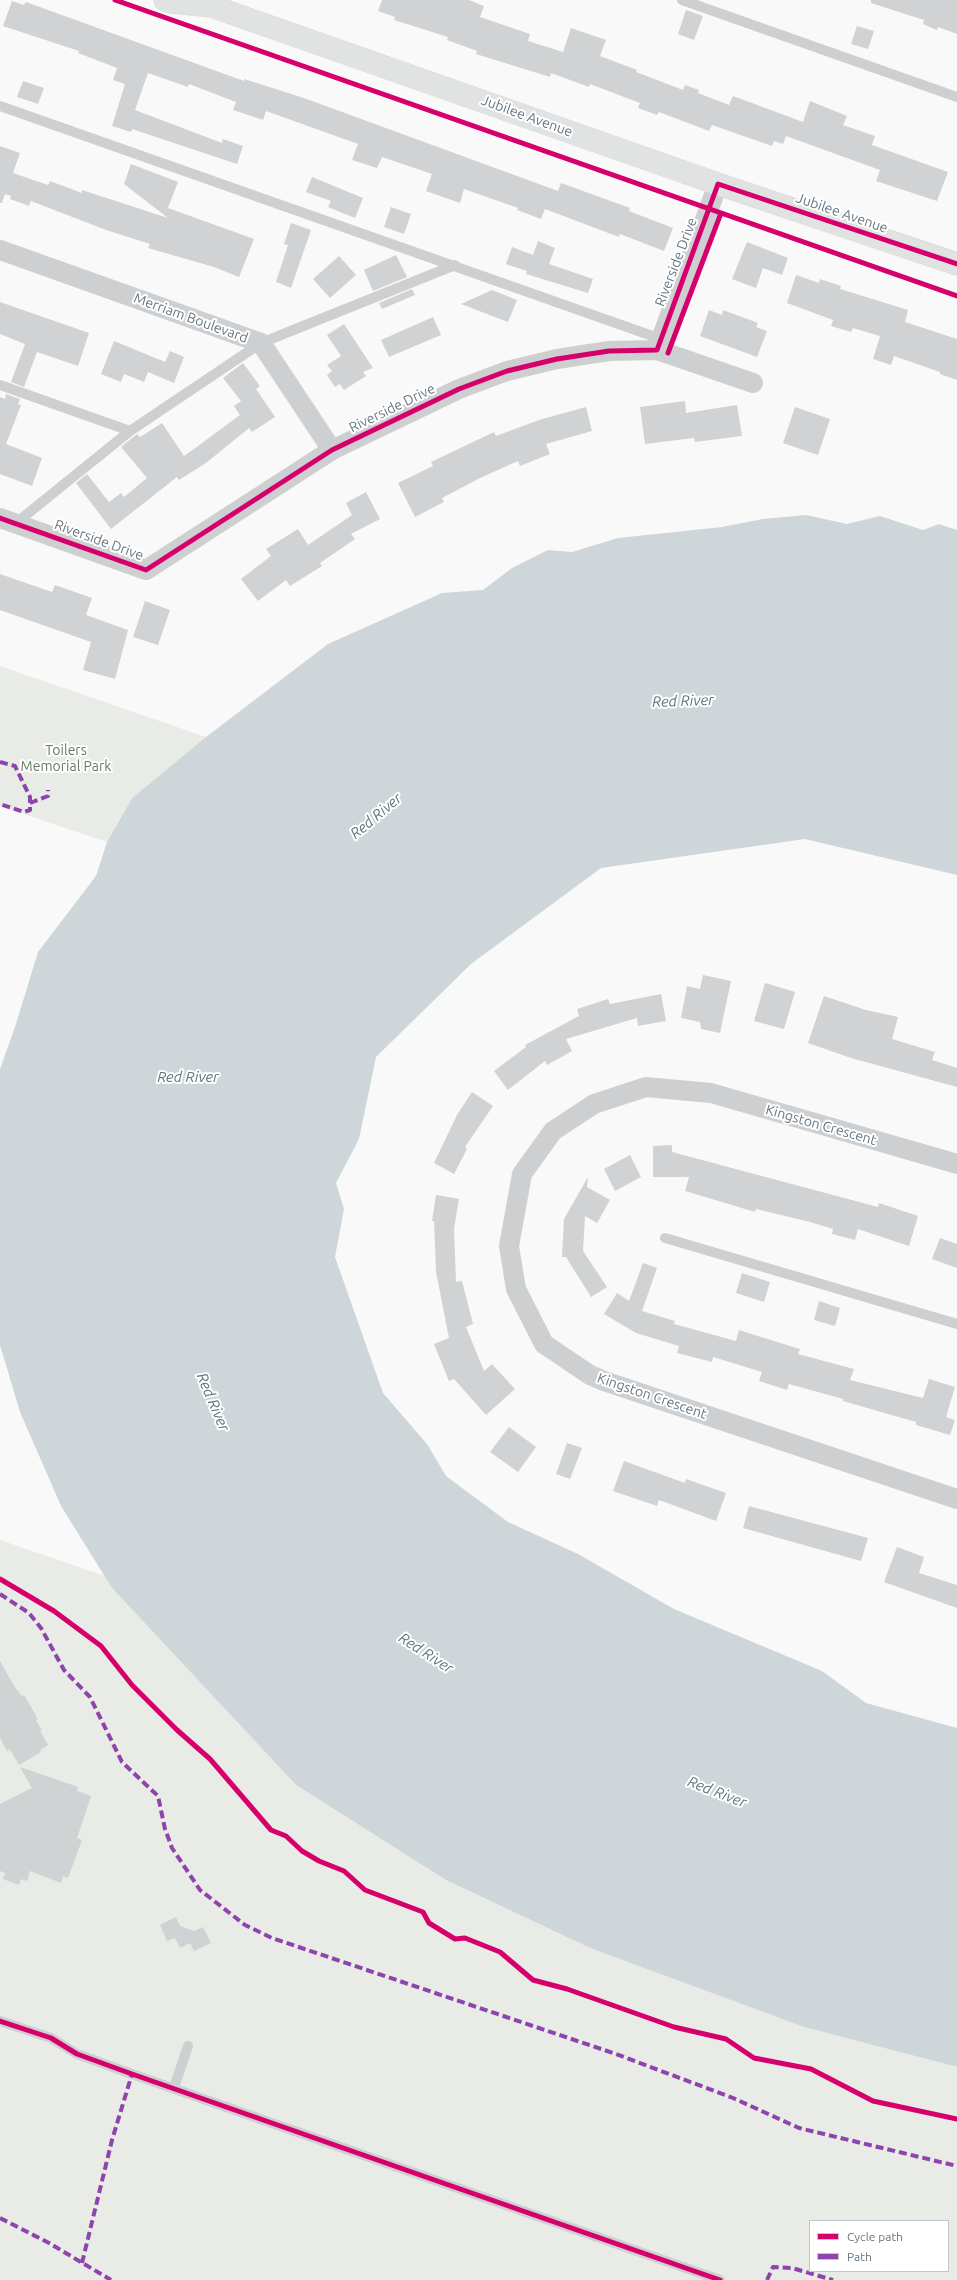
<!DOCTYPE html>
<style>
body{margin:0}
#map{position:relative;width:957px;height:2280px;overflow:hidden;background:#f9f9f9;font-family:Ubuntu,sans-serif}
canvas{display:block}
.legend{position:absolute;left:809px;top:2220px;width:140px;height:52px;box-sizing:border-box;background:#fff;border:1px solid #c1c8cd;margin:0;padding:5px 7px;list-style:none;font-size:12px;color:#657683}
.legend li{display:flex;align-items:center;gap:8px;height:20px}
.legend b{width:20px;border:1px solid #c1c8cd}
</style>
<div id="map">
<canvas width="957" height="2280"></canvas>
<ul class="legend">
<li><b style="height:5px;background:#d6006c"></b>Cycle path</li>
<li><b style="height:5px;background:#8e44ad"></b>Path</li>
</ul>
</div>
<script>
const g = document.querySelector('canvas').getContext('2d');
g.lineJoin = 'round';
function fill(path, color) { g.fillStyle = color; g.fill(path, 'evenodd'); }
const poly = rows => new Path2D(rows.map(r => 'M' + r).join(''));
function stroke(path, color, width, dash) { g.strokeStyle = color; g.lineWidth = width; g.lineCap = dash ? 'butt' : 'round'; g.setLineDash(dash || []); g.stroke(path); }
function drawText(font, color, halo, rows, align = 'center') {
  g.font = font + ' Ubuntu,sans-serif'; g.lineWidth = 4; g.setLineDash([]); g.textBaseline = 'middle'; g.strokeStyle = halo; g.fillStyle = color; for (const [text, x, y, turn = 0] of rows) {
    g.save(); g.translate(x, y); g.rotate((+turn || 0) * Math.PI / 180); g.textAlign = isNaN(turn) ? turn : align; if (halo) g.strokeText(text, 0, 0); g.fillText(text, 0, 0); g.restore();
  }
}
const green = poly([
 [0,666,206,737,131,799,107,842,0,806],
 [0,1540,105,1576,112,1588,296,1785,446,1880,590,1948,804,2027,957,2067,957,2280,0,2280],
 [810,2221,948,2221,948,2271,810,2271]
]);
const water = poly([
 [806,515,847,524,880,516,923,530,939,524,957,530,957,875,805,839,601,868,471,964,376,1057,359,1139,336,1183,344,1209,335,1257,383,1393,427,1444,446,1476,508,1522,578,1554,674,1609,822,1671,866,1703,957,1728,957,2067,804,2027,590,1948,446,1880,296,1785,112,1588,61,1506,20,1412,0,1345,0,1069,15,1027,38,952,96,876,107,842,132,798,206,737,328,644,442,593,483,590,512,568,548,550,572,552,618,538,722,527,763,519]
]);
const building = poly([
 [382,0,469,0,484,6,480,17,530,34,528,41,563,52,571,28,606,40,600,56,637,70,636,72,683,90,685,85,699,90,698,93,729,105,733,96,803,122,810,101,847,116,843,125,875,136,872,145,948,172,937,201,876,181,880,170,786,136,783,144,774,141,772,146,712,125,709,131,659,112,657,115,638,108,640,103,590,84,589,87,551,73,550,77,476,54,477,51,447,40,448,37,394,20,395,17,378,11],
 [871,0,957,0,957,34,938,27,937,30,923,24,924,20,871,3],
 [12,1,24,5,26,2,244,81,244,79,304,98,558,191,561,183,630,208,629,211,673,228,664,251,620,234,619,237,545,209,541,219,517,210,518,208,464,189,460,203,426,191,432,174,382,157,377,168,352,160,358,144,266,111,263,120,233,110,236,102,189,84,188,87,148,73,135,110,222,143,223,139,243,146,237,164,132,129,131,132,112,126,125,84,113,80,117,68,78,53,79,51,3,26],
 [686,10,703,16,694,40,678,34],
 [857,26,874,31,868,49,851,44],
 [23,81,44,88,38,104,17,97],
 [0,146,20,153,13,173,48,185,50,181,82,193,82,190,168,218,124,184,131,164,178,182,168,208,254,239,239,277,214,267,148,248,150,244,106,230,31,201,29,206,10,199,11,196,5,194,2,203,0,203],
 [312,177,363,198,355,218,328,207,331,201,306,192],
 [391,207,411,214,404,234,384,227],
 [291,223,311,230,291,288,276,282,288,245,284,244],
 [538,241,555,248,549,264,593,279,588,293,526,274,527,271,506,264,512,247,533,255],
 [747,242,788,258,782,275,763,268,756,288,732,279],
 [396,255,407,277,373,291,364,270],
 [339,256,356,275,330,298,313,279],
 [796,275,819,283,820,279,841,286,840,289,908,310,905,322,957,339,957,380,940,374,940,372,894,356,891,365,873,359,880,336,853,328,851,332,831,326,833,320,787,303],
 [412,289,415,295,382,309,379,303],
 [492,290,517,300,508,322,461,304],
 [0,302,89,333,78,366,37,352,24,387,11,382,25,344,0,334],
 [709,310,722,315,723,310,758,323,756,327,767,331,757,357,700,336],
 [433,317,441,335,389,357,381,340],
 [344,324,373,368,363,372,366,376,344,390,340,384,335,387,327,375,332,371,327,365,341,356,327,335],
 [114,341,165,362,170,351,184,357,174,383,148,372,144,382,124,374,121,382,101,374],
 [243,363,260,386,256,389,275,417,252,432,249,428,206,463,179,480,177,477,111,529,76,483,87,474,109,502,121,493,124,497,147,478,121,447,137,434,140,437,162,423,184,456,198,446,240,415,234,406,241,401,223,378],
 [6,394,20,399,18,404,21,405,6,444,42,458,32,486,0,474,0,397,5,399],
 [685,401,686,413,737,405,742,436,695,442,694,438,645,444,640,407],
 [586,407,592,431,546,444,550,454,520,466,518,461,480,478,442,498,444,502,415,517,398,483,433,466,431,462,494,432,496,436,539,420],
 [795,407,830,419,818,455,783,443],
 [366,492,380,519,351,534,355,539,320,563,322,566,290,586,286,580,258,601,241,579,271,556,266,549,298,529,308,545,352,515,346,503],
 [0,574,52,592,55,585,92,598,86,615,128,630,115,679,83,670,91,642,0,610],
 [145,601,170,610,158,645,133,637],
 [703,975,731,981,720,1033,701,1029,700,1022,681,1018,687,986,700,989],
 [765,983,795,992,784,1029,754,1021],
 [661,994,666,1021,638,1026,637,1018,566,1039,572,1051,547,1065,545,1061,508,1090,494,1071,526,1047,525,1045,579,1016,577,1009,608,999,610,1004],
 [824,996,866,1010,898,1017,892,1039,935,1052,932,1060,957,1068,957,1087,851,1058,808,1043],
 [472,1092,493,1106,465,1147,467,1149,454,1174,434,1163,457,1115],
 [672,1145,672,1152,878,1207,879,1203,918,1216,909,1246,858,1229,855,1240,832,1234,833,1229,810,1222,756,1209,755,1212,685,1191,689,1177,653,1177,653,1146],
 [630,1155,641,1177,615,1191,604,1169],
 [588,1177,587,1187,610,1200,597,1223,585,1216,583,1251,607,1287,591,1297,566,1257,562,1257,564,1219],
 [436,1195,459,1199,454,1229,456,1282,462,1281,473,1324,466,1327,484,1371,492,1364,515,1389,486,1415,454,1379,449,1381,434,1344,449,1338,436,1272,434,1221,432,1221],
 [940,1238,957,1244,957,1268,932,1259],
 [643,1263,657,1268,642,1311,675,1321,674,1324,736,1341,739,1330,761,1337,800,1349,798,1354,854,1369,850,1380,923,1398,929,1379,955,1387,946,1417,955,1420,950,1435,916,1425,916,1422,843,1401,843,1399,789,1384,787,1390,759,1381,762,1372,713,1357,712,1362,677,1353,679,1346,636,1333,604,1314,617,1293,629,1301],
 [742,1273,770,1282,764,1302,736,1293],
 [819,1301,840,1308,835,1326,814,1320],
 [509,1427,536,1447,518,1472,490,1452],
 [567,1443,582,1448,570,1479,556,1474],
 [624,1461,685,1483,686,1479,726,1493,716,1521,659,1500,657,1506,613,1491],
 [749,1506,868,1538,861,1561,743,1528],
 [897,1547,924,1557,919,1573,957,1585,957,1608,884,1582],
 [0,1661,14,1686,22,1696,24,1695,38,1719,36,1720,42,1731,40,1731,48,1745,40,1750,41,1752,19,1765,10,1749,7,1751,0,1738],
 [20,1767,78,1787,77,1791,91,1796,77,1838,82,1840,68,1878,63,1876,61,1883,30,1871,27,1881,21,1879,19,1885,3,1879,5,1873,0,1871,0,1804,32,1788],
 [176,1917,180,1926,194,1931,203,1927,211,1943,194,1951,190,1943,180,1948,175,1938,167,1941,160,1925]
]);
const lane = poly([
 [682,0,957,97],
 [0,106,661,339],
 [0,385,130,431],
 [16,523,130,431,261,343,455,265],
 [665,1238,957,1324],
 [0,2021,51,2038,77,2054,132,2074,720,2280],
 [174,2088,188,2046]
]);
const street = poly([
 [0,250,261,343,332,450],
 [657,350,718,184],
 [0,518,146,570,332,450,459,389,507,371,557,359,609,351,657,350,753,383],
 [957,1164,711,1093,646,1087,594,1104,553,1131,522,1174,509,1246,516,1289,544,1344,590,1375,604,1381,957,1499]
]);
const secondary = poly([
 [165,0,171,2,211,6,718,184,957,264]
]);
const quiet = poly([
 [0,762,15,766,30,797,30,810,24,812,0,804],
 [30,803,48,796,48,790],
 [0,1594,29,1613,41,1628,64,1670,90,1697,122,1762,158,1796,165,1829,172,1848,200,1890,245,1925,272,1938,616,2054,733,2098,799,2128,957,2166],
 [0,2218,49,2243,111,2280],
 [82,2263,112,2140,132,2074],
 [767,2280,773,2267,792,2268,833,2280]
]);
const cycleway = poly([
 [115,0,957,296],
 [668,353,721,213],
 [0,518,146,570,332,450,459,389,507,371,557,359,609,351,657,350,718,184,957,264],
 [0,1579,54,1611,101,1646,132,1685,177,1730,210,1759,271,1830,286,1836,302,1851,319,1861,344,1871,365,1890,423,1912,429,1923,455,1939,465,1938,500,1952,533,1980,567,1989,674,2027,726,2039,754,2058,811,2069,873,2101,957,2119],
 [0,2021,51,2038,77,2054,132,2074,720,2280]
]);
const streetNames = [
 ["Jubilee Avenue",527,116,20],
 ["Jubilee Avenue",842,213,19],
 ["Riverside Drive",676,262,-69],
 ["Merriam Boulevard",191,318,20],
 ["Riverside Drive",392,408,-26],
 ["Riverside Drive",99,540,20],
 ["Kingston Crescent",821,1125,16],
 ["Kingston Crescent",652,1396,19]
];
const parkNames = [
 ["Toilers",66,750],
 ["Memorial Park",66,766]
];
const waterNames = [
 ["Red River",683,701,-2],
 ["Red River",376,816,-40],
 ["Red River",188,1077],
 ["Red River",213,1402,67],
 ["Red River",426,1653,33],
 ["Red River",717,1792,21]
];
fill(green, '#e8ebe6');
fill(water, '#ced6d9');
fill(building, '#d0d2d3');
stroke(secondary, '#d5d6d7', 23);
stroke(lane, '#cecfd0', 10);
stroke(street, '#cecfd0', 20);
stroke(secondary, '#e1e2e2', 22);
stroke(quiet, '#8e44ad', 4, [8, 4]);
stroke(cycleway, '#d6006c', 5);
drawText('14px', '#657683', '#fff', streetNames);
drawText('14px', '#687a64', '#fff', parkNames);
drawText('italic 15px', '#60757c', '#fff', waterNames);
</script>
